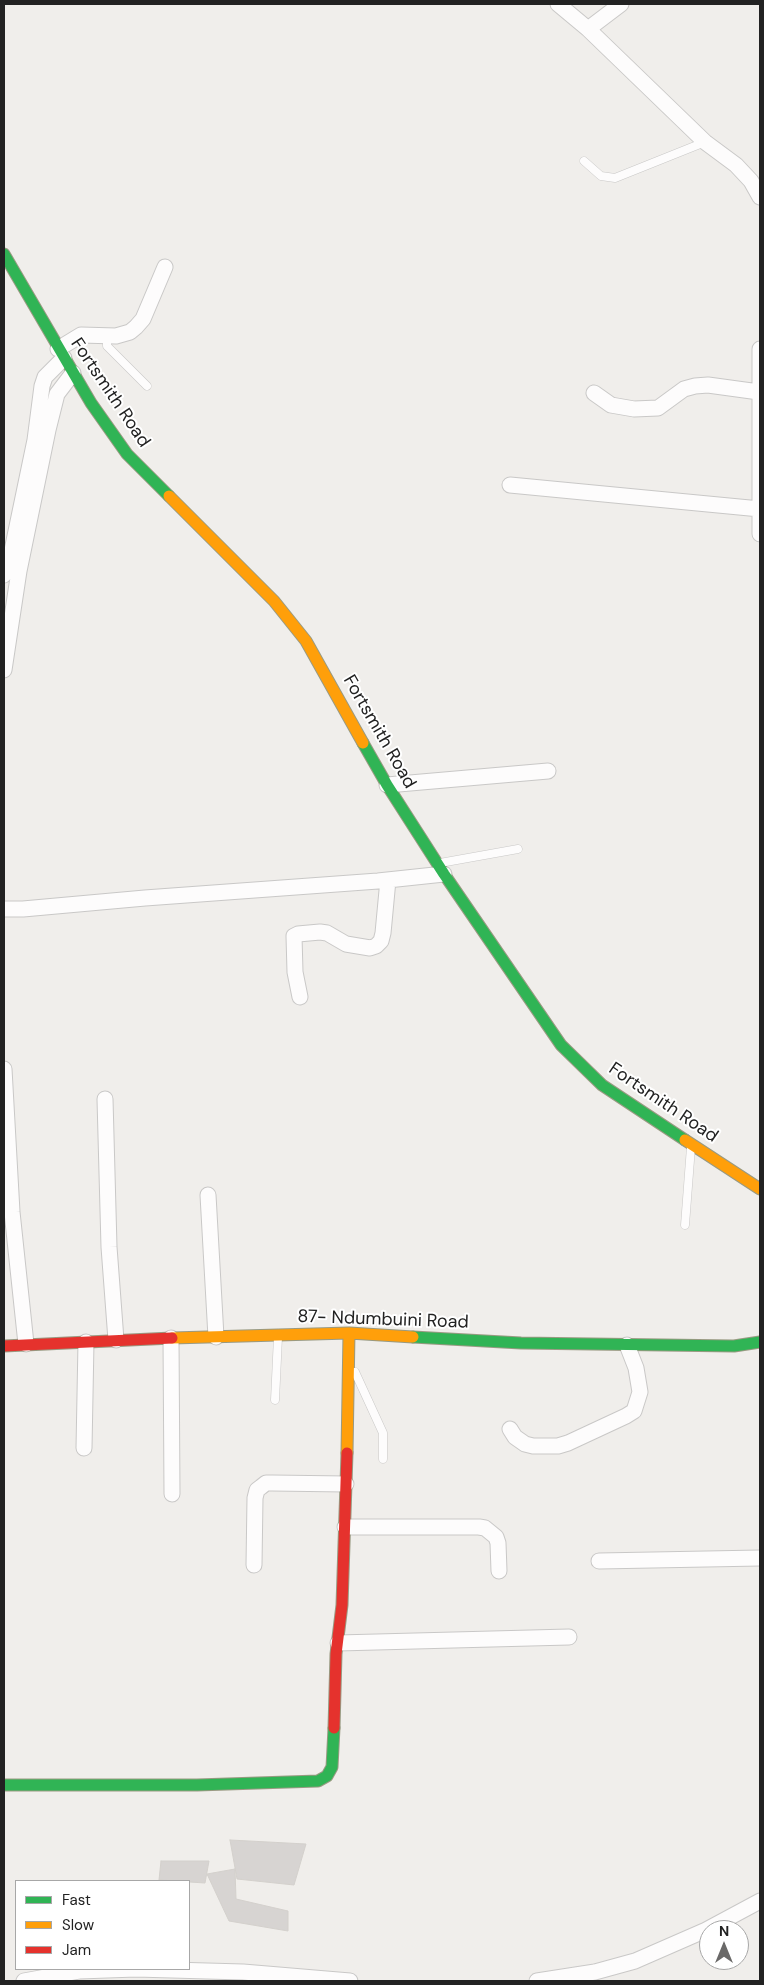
<!DOCTYPE html>
<style>
body{margin:0}
#map{position:relative;width:764px;height:1985px;overflow:hidden;background:#f0eeeb;font-family:"DM Sans",sans-serif}
canvas{display:block}
.frame{position:absolute;inset:0;border:5px solid #222;pointer-events:none}
.legend{position:absolute;left:15px;top:1880px;width:175px;height:90px;box-sizing:border-box;background:#fff;border:1px solid #a7a7a7;margin:0;padding:6px 9px;list-style:none;font-size:15px;color:#222}
.legend li{display:flex;align-items:center;gap:10px;height:25px}
.legend b{width:25px;border:1px solid #a7a7a7}
.north{position:absolute;left:699px;top:1920px;width:50px;height:50px;box-sizing:border-box;background:#fff;border:1px solid #a7a7a7;border-radius:50%;rotate:0deg;font-size:14px;font-weight:700;line-height:20px;text-align:center;color:#222}
.north::after{content:'';display:block;margin:auto;width:18px;height:22px;background:#6a6968;clip-path:polygon(50% 0,100% 100%,50% 72%,0 100%)}
</style>
<div id="map">
<canvas width="764" height="1985"></canvas>
<div class="frame"></div>
<ul class="legend">
<li><b style="height:6px;background:#30b455"></b>Fast</li>
<li><b style="height:6px;background:#ff9f0a"></b>Slow</li>
<li><b style="height:6px;background:#e5322d"></b>Jam</li>
</ul>
<div class="north">N</div>
</div>
<script>
const g = document.querySelector('canvas').getContext('2d');
g.lineJoin = 'round';
function fill(path, color) { g.fillStyle = color; g.fill(path, 'evenodd'); }
const poly = rows => new Path2D(rows.map(r => 'M' + r).join(''));
function stroke(path, color, width, dash) { g.strokeStyle = color; g.lineWidth = width; g.lineCap = dash ? 'butt' : 'round'; g.setLineDash(dash || []); g.stroke(path); }
function drawText(font, color, halo, rows, align = 'center') {
  g.font = font + ' "DM Sans",sans-serif'; g.lineWidth = 4; g.setLineDash([]); g.textBaseline = 'middle'; g.strokeStyle = halo; g.fillStyle = color; for (const [text, x, y, turn = 0] of rows) {
    g.save(); g.translate(x, y); g.rotate((+turn || 0) * Math.PI / 180); g.textAlign = isNaN(turn) ? turn : align; if (halo) g.strokeText(text, 0, 0); g.fillText(text, 0, 0); g.restore();
  }
}
const building = poly([
 [230,1840,306,1844,294,1885,237,1879,230,1840],
 [161,1861,209,1861,205,1883,159,1880,161,1861],
 [235,1869,236,1899,288,1911,288,1931,229,1921,207,1874,235,1869]
]);
const lane = poly([
 [584,161,601,176,615,178,705,142],
 [107,337,107,346,147,386],
 [440,863,518,849],
 [685,1225,691,1147],
 [355,1372,383,1433,383,1459],
 [275,1400,278,1337]
]);
const street = poly([
 [558,4,588,29,705,142,736,165,751,181,760,197],
 [588,29,621,4],
 [58,349,81,335,116,336,130,332,136,327,143,319,165,267],
 [760,349,760,534],
 [594,393,611,405,634,409,658,408,684,389,695,386,708,385,759,392],
 [510,485,760,509],
 [4,575,10,560,35,440,42,386,45,377,64,358],
 [4,670,19,571,48,430,57,394,73,373],
 [387,785,548,771],
 [4,909,23,909,145,898,378,881,444,874],
 [300,997,295,972,294,936,298,934,320,932,327,933,346,944,370,948,376,946,381,941,383,933,388,880],
 [4,1069,12,1212,26,1344],
 [105,1099,109,1247,116,1340],
 [208,1195,216,1337],
 [171,1338,172,1494],
 [510,1429,515,1437,525,1444,533,1446,558,1446,568,1443,626,1416,634,1411,640,1392,636,1368,627,1345],
 [84,1448,86,1342],
 [345,1527,479,1527,485,1528,496,1537,498,1543,499,1571],
 [599,1561,760,1558],
 [254,1565,255,1498,257,1490,261,1487,266,1483,272,1483,346,1484],
 [338,1643,569,1637],
 [24,1981,79,1971,136,1969,243,1972,350,1981],
 [537,1981,595,1972,635,1961,706,1930,760,1901]
]);
const fast = poly([
 [4,254,91,403,127,454,169,496],
 [363,743,387,785,444,874,561,1045,602,1085,685,1140],
 [413,1337,521,1343,734,1346,760,1342],
 [4,1785,197,1785,318,1781,327,1776,332,1767,334,1728]
]);
const slow = poly([
 [169,496,274,601,306,641,363,743],
 [685,1140,760,1189],
 [172,1338,349,1333,413,1337],
 [347,1453,349,1333]
]);
const jam = poly([
 [4,1346,172,1338],
 [334,1728,336,1654,342,1605,347,1453]
]);
const streetNames = [
 ["Fortsmith Road",110,393,56],
 ["Fortsmith Road",379,732,60],
 ["Fortsmith Road",663,1103,34],
 ["87- Ndumbuini Road",383,1320,2]
];
fill(building, '#d7d4d2');
stroke(building, '#d3d0cc', 1);
stroke(lane, '#c9c8c7', 9);
stroke(street, '#c9c8c7', 17);
stroke(fast, '#999a82', 13);
stroke(slow, '#999a82', 13);
stroke(jam, '#999a82', 13);
stroke(lane, '#fdfcfc', 8);
stroke(street, '#fdfcfc', 15);
stroke(fast, '#30b455', 11);
stroke(slow, '#ff9f0a', 11);
stroke(jam, '#e5322d', 11);
drawText('18px', '#222', '#fff', streetNames);
</script>
